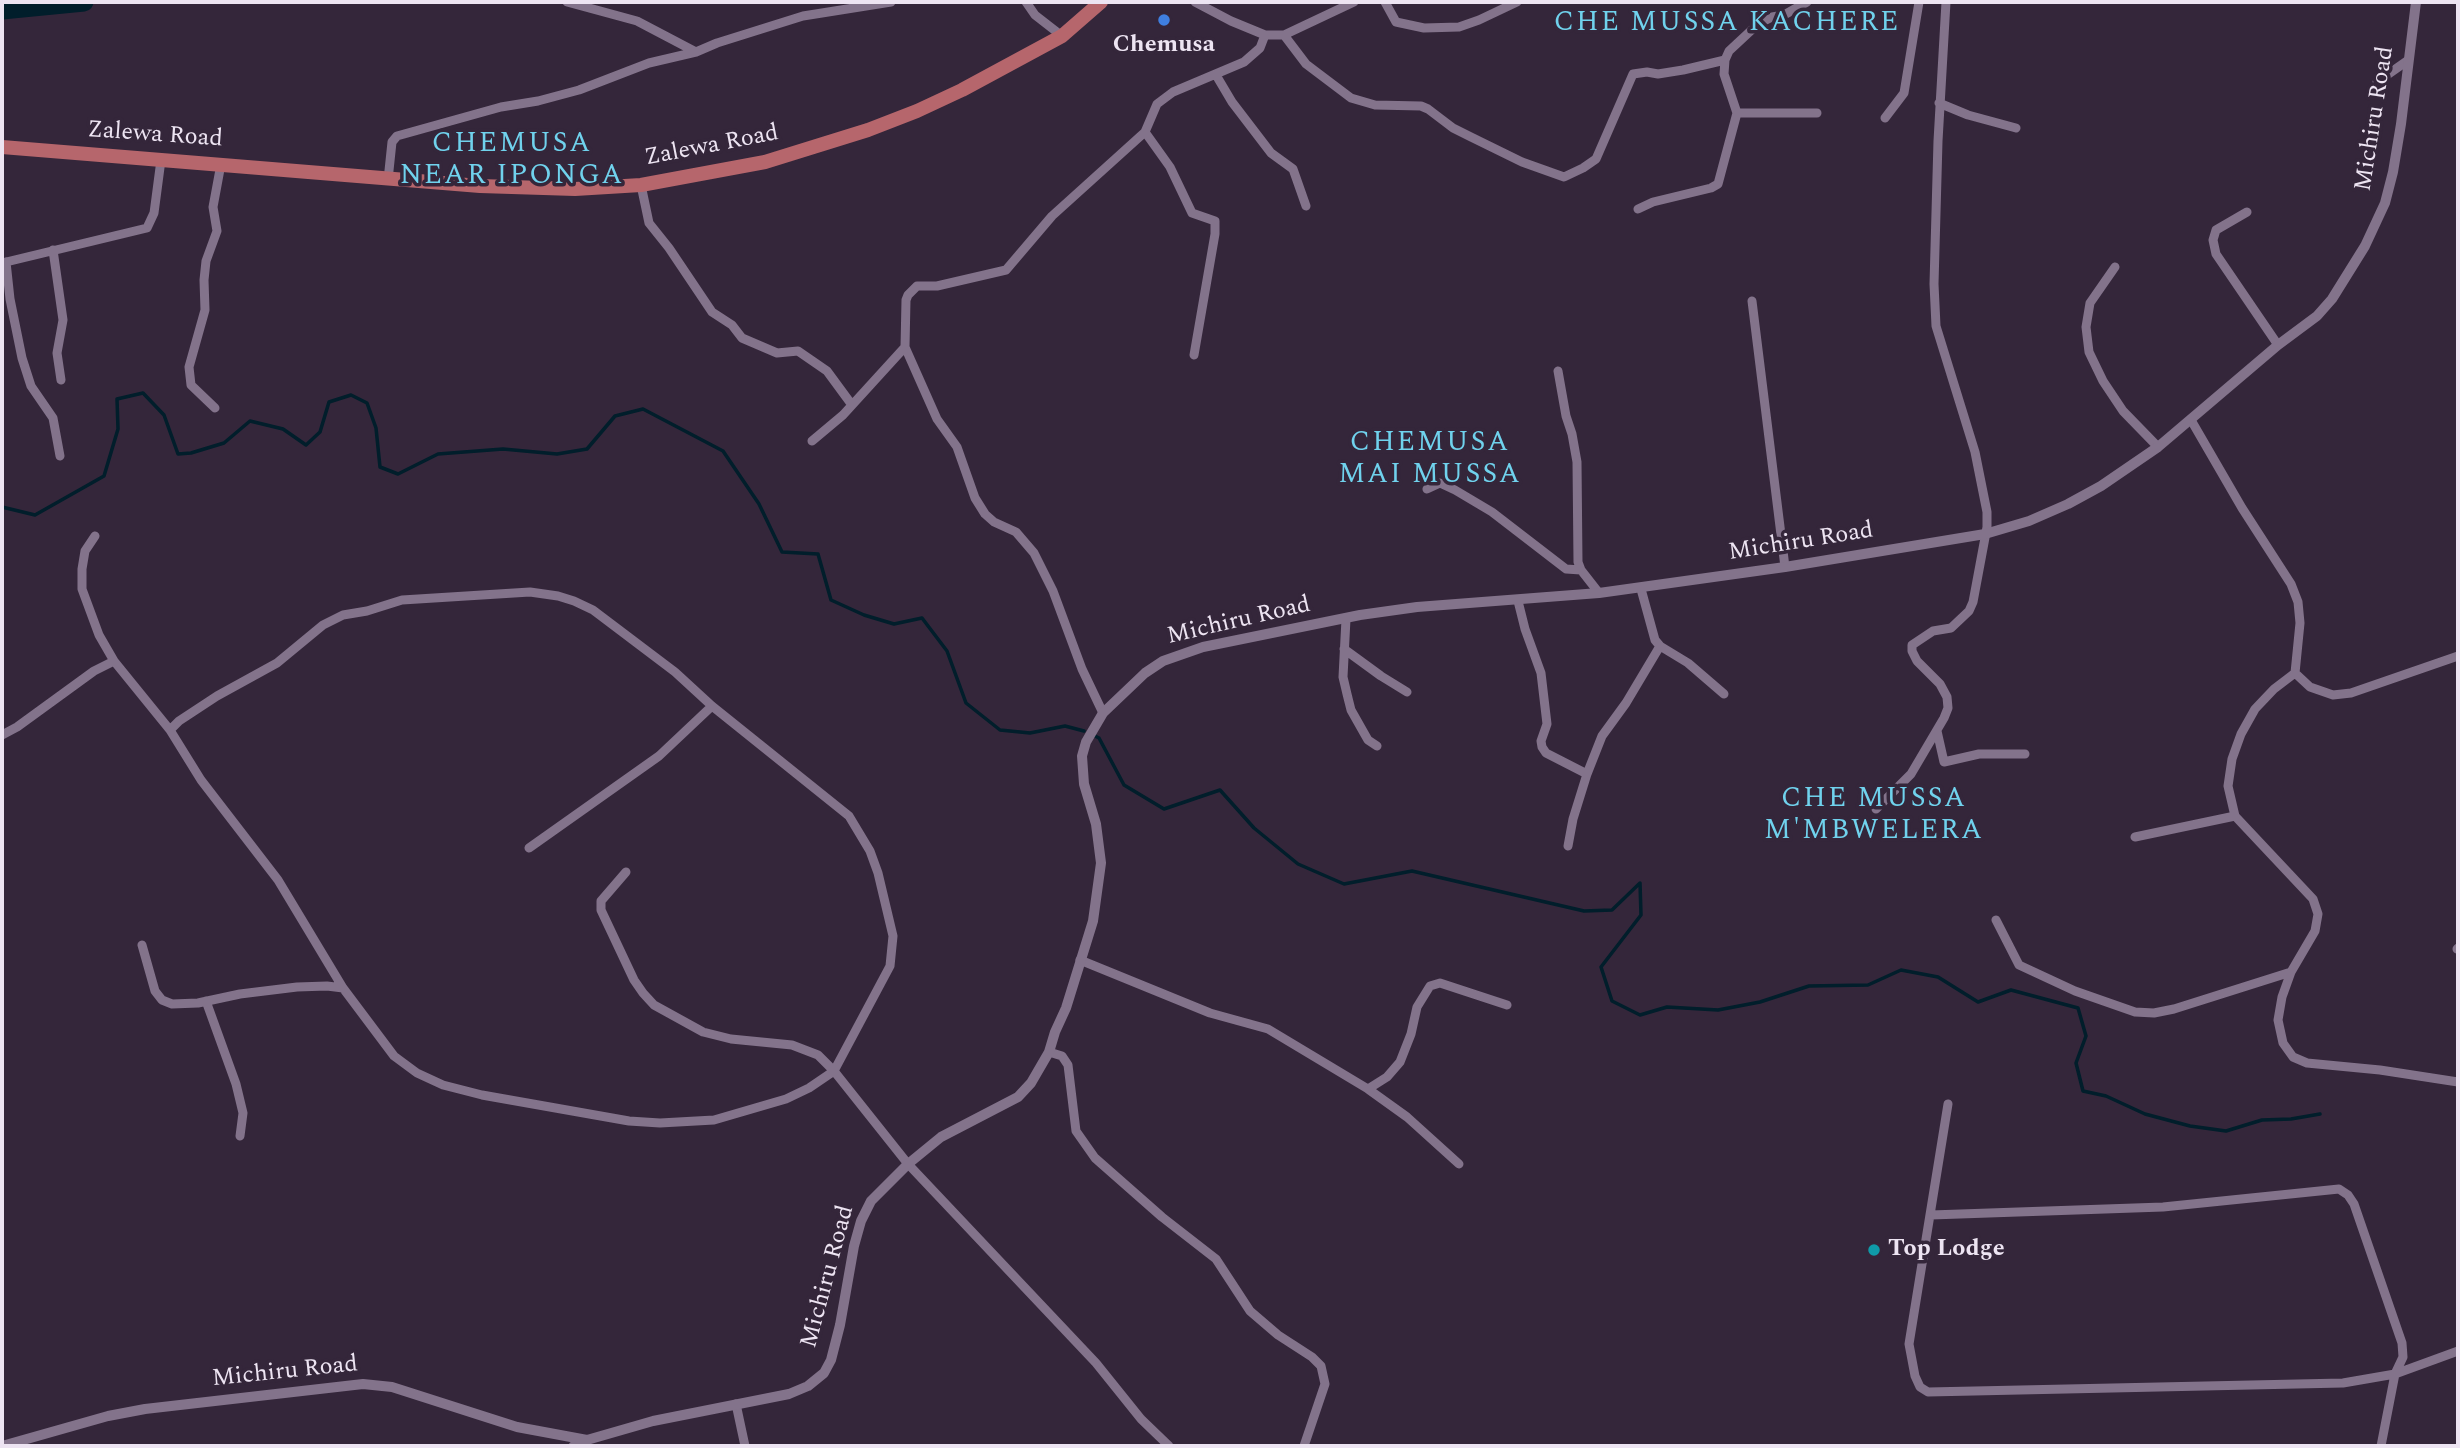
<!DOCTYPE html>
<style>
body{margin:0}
#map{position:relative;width:2460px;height:1448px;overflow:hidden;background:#34263a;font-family:Spectral,serif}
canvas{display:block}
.frame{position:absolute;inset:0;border:4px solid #ede4f2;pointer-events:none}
</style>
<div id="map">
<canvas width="2460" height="1448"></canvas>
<div class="frame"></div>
</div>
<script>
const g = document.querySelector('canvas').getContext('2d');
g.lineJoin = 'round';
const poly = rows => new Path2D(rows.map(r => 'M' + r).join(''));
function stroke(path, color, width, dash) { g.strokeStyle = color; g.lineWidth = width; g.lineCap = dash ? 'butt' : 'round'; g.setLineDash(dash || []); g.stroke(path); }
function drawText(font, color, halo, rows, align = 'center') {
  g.font = font + ' Spectral,serif'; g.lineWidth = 7; g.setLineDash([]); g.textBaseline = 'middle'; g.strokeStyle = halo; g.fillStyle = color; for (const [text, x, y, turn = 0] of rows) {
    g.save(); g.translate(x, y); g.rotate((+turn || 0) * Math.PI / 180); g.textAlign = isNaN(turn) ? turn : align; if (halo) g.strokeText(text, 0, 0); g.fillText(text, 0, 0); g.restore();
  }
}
const stream = poly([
 [2,507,35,515,104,476,118,429,117,399,143,393,164,415,178,454,191,453,224,443,250,421,283,429,306,445,320,432,329,402,351,395,367,403,376,428,380,467,398,474,438,454,503,449,557,454,587,449,615,416,643,409,723,451,759,504,782,552,818,554,831,600,864,615,894,624,922,618,947,651,966,703,1000,730,1030,733,1065,726,1084,731],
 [1093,735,1099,738,1124,785,1164,809,1220,790,1254,828,1298,864,1344,884,1412,871,1584,911,1612,910,1640,883,1641,915,1601,967,1612,1001,1640,1015,1667,1007,1718,1010,1760,1002,1809,986,1868,985,1901,970,1938,977,1978,1002,2011,990,2078,1008,2086,1036,2076,1063,2083,1091,2106,1096,2145,1114,2190,1126,2226,1131,2262,1120,2291,1119,2320,1114]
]);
const river = poly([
 [2,10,84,2]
]);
const minor = poly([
 [567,2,637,21,696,52],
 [1026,2,1035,15,1062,36],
 [1195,2,1231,21,1265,35,1284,35,1354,2],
 [1385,2,1396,22,1424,28,1459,27,1479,20,1517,2],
 [1284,35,1306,64,1351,98,1375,105,1421,106,1428,109,1453,128,1471,137,1522,162,1564,177,1583,168,1596,159,1633,74,1647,72,1658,74,1683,70,1725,60],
 [1216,75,1232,102,1271,153,1293,169,1306,206],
 [2377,82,2407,61],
 [1939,103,1968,115,2016,128],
 [1737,113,1817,113],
 [1885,118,1904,93,1919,2],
 [1145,132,1170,167,1192,213,1215,221,1215,234,1194,355],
 [388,180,392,142,397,136,501,107,538,101,579,90,649,63,696,52,717,43,803,16,891,2],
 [641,185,649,223,669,248,712,312,732,325,742,338,777,353,798,351,827,371,852,405],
 [1638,209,1653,202,1711,188,1718,184,1737,113,1724,74,1725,60,1729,51,1758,24,1772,17,1784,15,1807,2],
 [2247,212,2216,230,2213,240,2216,254,2278,345],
 [53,250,63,320,57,353,61,380],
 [6,262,10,299,22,358,31,386,53,418,60,456],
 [2,263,147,228,154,213,161,160],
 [2115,267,2090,303,2086,327,2089,352,2103,381,2123,411,2158,447],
 [1752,301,1785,567],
 [1558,371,1566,416,1572,434,1577,462,1578,562,1581,570,1599,593],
 [215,408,191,385,189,367,205,310,204,280,206,261,217,231,213,207,221,164],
 [2191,420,2242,508,2291,584,2298,602,2300,623,2295,673,2310,687,2333,695,2351,693,2458,656],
 [812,441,843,415,905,347],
 [1427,489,1440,483,1455,490,1492,512,1566,569,1581,570],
 [95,536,85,551,82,569,82,589,99,635,114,661,170,730,201,780,278,880,343,988,394,1056,417,1073,443,1085,482,1095,629,1121,660,1123,714,1120,786,1099,809,1088,834,1071,890,966,893,936,878,873,870,851,849,816,712,706,675,672,593,610,574,601,558,596,530,592,402,600,367,611,343,615,323,625,277,663,217,696,179,721,170,730],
 [1641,589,1655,640,1660,646,1688,663,1724,694],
 [1518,601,1525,629,1541,673,1547,724,1541,741,1542,747,1546,753,1587,774],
 [1346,619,1343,677,1347,694,1351,710,1364,733,1368,740,1377,746],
 [1344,649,1381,676,1407,692],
 [2295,673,2274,689,2255,709,2241,734,2232,759,2228,786,2235,816,2313,899,2318,914,2315,931,2291,972,2282,997,2278,1020,2283,1043,2293,1057,2307,1063,2380,1070,2458,1082],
 [1103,713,1082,669,1053,591,1034,553,1016,532,994,522,985,514,975,498,957,447,937,419,905,347,906,300,908,295,917,286,937,286,1006,270,1052,216,1145,132,1157,104,1173,92,1244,62,1260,48,1265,35],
 [1937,731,1944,762,1979,754,2025,754],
 [2,735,17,727,94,671,114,661],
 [1876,809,1911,774,1944,718,1948,708,1947,697,1940,684,1917,661,1912,651,1912,645,1933,631,1951,628,1969,611,1973,602,1987,527,1987,512,1975,452,1936,326,1934,284,1938,141,1946,2],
 [2135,837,2235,816],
 [1568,846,1573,819,1587,774,1602,736,1626,703,1660,646],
 [529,848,659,756,712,706],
 [626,872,601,901,601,910,634,980,643,993,654,1005,703,1032,731,1039,792,1045,818,1055,834,1071,908,1164,1096,1363,1141,1419,1169,1446],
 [1996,920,2019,965,2075,991,2135,1012,2154,1013,2174,1009,2291,972],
 [142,945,155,991,162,1000,172,1004,198,1003,240,994,297,987,327,986,343,988],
 [2457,949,2458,948],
 [1080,960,1210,1013,1268,1029,1368,1089,1407,1117,1459,1164],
 [206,1001,236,1084,243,1113,240,1136],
 [1049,1052,1062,1056,1068,1065,1076,1131,1095,1158,1162,1217,1216,1259,1250,1311,1278,1335,1312,1357,1321,1366,1325,1384,1304,1446],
 [1368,1089,1387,1077,1400,1062,1411,1034,1417,1007,1430,986,1440,983,1507,1005],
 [1948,1104,1909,1344,1915,1376,1920,1387,1928,1392,2343,1383,2395,1374,2458,1351],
 [1931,1215,2163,1207,2339,1189,2348,1195,2354,1204,2402,1343,2403,1357,2395,1374,2381,1446],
 [736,1404,745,1446],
 [573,1446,587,1440]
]);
const tertiary = poly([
 [2,1446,108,1416,145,1409,363,1384,392,1387,517,1427,587,1440,653,1421,789,1394,808,1386,824,1373,831,1360,840,1325,854,1246,861,1221,871,1201,908,1164,941,1137,1018,1097,1031,1083,1049,1052,1055,1032,1066,1008,1093,921,1101,863,1096,824,1084,784,1082,756,1086,742,1103,713,1145,673,1163,661,1203,647,1360,615,1417,607,1599,593,1785,567,1985,534,2029,521,2068,504,2101,486,2158,447,2278,345,2317,316,2332,299,2365,246,2385,203,2393,172,2401,124,2416,2]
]);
const trunk = poly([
 [2,147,480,186,575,189,641,185,765,162,868,130,917,111,962,90,1062,36,1101,2]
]);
const markers = [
 [1164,20,7,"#3f7fe0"],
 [1874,1250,7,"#0f9aa8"]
];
const poiNames = [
 ["Chemusa",1164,46],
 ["Top Lodge",1888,1250,"left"]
];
const streetNames = [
 ["Michiru Road",2376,119,-81],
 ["Zalewa Road",155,136,4],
 ["Zalewa Road",712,147,-11],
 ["Michiru Road",1801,543,-9],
 ["Michiru Road",1239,622,-13],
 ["Michiru Road",829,1277,-75],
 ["Michiru Road",285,1373,-6]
];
const quarterNames = [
 ["CHE MUSSA KACHERE",1727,25],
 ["CHEMUSA",512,146],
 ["NEAR IPONGA",512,178],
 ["CHEMUSA",1430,445],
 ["MAI MUSSA",1430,477],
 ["CHE MUSSA",1874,801],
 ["M'MBWELERA",1874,833]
];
stroke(stream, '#011e2b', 3.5);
stroke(river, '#011e2b', 19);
stroke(minor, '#83738b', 9);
stroke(tertiary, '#83738b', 10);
stroke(trunk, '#b6666c', 14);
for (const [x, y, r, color] of markers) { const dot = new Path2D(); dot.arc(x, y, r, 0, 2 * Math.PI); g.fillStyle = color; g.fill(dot); stroke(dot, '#34263a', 2.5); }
drawText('bold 24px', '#ede4f2', '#34263a', poiNames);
drawText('24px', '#ede4f2', '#34263a', streetNames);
g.letterSpacing = '2px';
drawText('28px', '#70d2ed', '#34263a', quarterNames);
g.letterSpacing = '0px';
</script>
